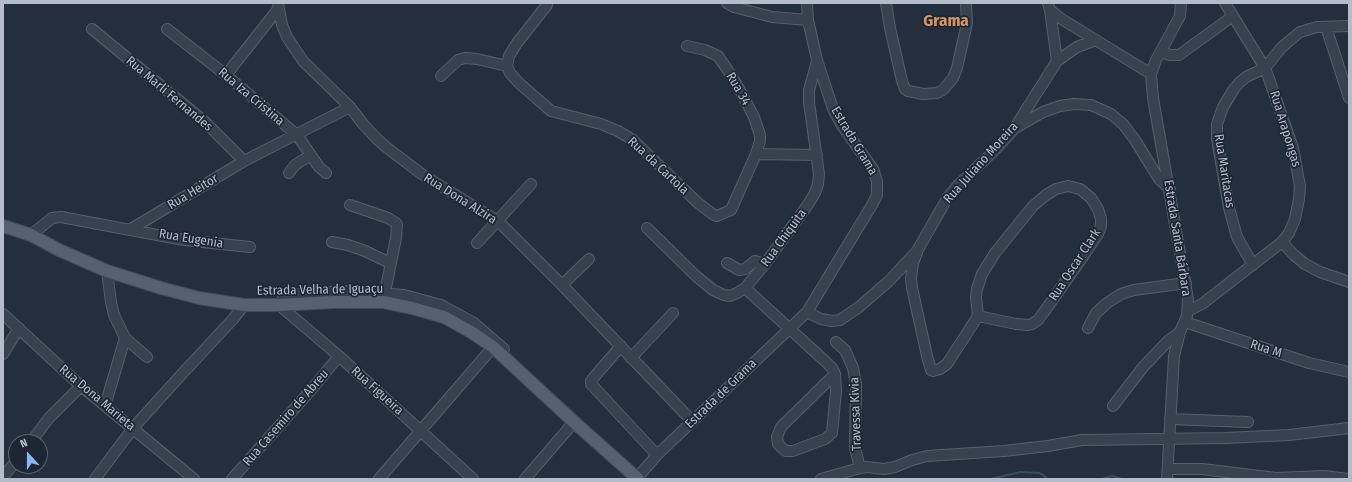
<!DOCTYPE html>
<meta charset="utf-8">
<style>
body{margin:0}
#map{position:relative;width:1352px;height:482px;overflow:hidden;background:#242f3e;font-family:"Fira Sans Condensed",sans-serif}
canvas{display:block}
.frame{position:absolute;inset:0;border:4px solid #b4bcc9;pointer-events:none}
.north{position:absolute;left:8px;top:434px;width:40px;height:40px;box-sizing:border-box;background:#1d2633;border:1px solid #59626f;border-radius:50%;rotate:339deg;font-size:11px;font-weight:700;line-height:16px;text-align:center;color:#b4bcc9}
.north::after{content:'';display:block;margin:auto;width:14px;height:18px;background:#8ab4f8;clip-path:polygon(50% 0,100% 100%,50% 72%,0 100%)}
</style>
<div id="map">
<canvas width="1352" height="482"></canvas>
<div class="frame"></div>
<div class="north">N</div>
</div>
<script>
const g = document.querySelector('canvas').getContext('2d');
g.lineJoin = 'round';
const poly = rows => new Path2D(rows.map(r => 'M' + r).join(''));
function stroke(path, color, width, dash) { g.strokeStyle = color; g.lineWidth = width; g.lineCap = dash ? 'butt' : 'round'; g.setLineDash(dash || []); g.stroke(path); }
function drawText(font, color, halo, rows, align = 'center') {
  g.font = font + ' "Fira Sans Condensed",sans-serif'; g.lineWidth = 3.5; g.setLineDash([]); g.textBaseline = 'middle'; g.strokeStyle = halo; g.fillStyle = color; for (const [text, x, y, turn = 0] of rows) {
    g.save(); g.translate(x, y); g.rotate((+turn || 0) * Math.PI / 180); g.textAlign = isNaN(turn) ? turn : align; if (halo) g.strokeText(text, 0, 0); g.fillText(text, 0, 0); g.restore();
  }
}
const stream = poly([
 [991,479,1020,472,1040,473,1048,479],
 [1102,479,1112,476,1122,479]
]);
const minor = poly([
 [278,3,282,25,287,37,303,61,350,107,363,124,377,139,386,147,423,175,498,221,562,285,692,421],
 [727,3,734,7,772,17,808,20],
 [886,3,890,28,902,81,905,89,908,91,923,94,937,93,943,90,953,78,957,68,967,23,966,3],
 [1048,3,1050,10,1060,18,1151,74],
 [547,5,517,43,509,56,507,66,510,73,519,83,551,111,601,124,618,131,633,140,698,203,714,215,717,216,731,210,756,154,760,141,760,135,754,117,742,94,731,75,718,56,705,50,687,46],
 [1050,10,1057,61],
 [1326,27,1349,98],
 [92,29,205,122,244,161],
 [167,29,226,75,297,135,319,167,326,173],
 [1161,52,1170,55,1179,55,1233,16],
 [226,75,278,9],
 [441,76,458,60,465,58,477,59,507,66],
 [1017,127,1043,112,1060,106,1074,104,1091,105,1111,114,1123,124,1135,140,1159,179,1170,189],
 [756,154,817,155],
 [289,173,295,165,311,155],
 [1068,186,1080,189,1091,198,1098,209,1101,219,1101,226,1098,234,1084,255,1044,312,1038,320,1032,324,1028,325,1016,324,978,316,976,297,977,289,982,274,995,253,1033,206,1046,195,1056,189,1068,186],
 [350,205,388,218,396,223,397,225,396,238,385,292],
 [647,228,696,276,713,290,724,295,730,296,737,293,745,288,765,264,809,203,815,193,818,184,819,174,809,102,809,90,817,61],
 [131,229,244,161,350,107],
 [31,235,52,218,61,217,184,240,250,247],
 [332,242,348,245,365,251,390,263],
 [1282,242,1294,255,1305,264,1320,272,1349,282],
 [477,243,531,184],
 [917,253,913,263,911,278,912,288,927,356,931,370,933,371,940,369,947,364,978,316],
 [727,263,739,270,745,269,755,261,765,264],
 [1253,265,1237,237,1229,208,1217,139,1217,124,1223,107,1234,89,1239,83,1246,77,1265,68,1282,47,1300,32,1317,27,1349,26],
 [562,285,589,259],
 [745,288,826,362,832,368,835,374,836,391,832,433,825,439,793,451,786,451,782,448,778,444,777,437,781,427,835,374],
 [1188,311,1202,304,1282,242,1289,233,1295,219,1299,199,1300,186,1293,148,1268,76,1265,68,1225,3],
 [807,312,821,319,832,321,840,320,859,307,889,281,917,251,948,197,958,185,995,150,1014,129,1057,61,1077,47,1096,40],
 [3,314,81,386,194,479],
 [1185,322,1309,363,1349,372],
 [1088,328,1096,313,1107,303,1121,294,1134,290,1186,283],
 [125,338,147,357],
 [836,342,845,350,853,368,856,384,855,448,860,468],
 [621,346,595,376,591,381,591,384,657,455],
 [3,354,19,328],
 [631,358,673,313],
 [105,406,125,338,114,315,111,302,107,271],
 [1113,406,1144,366,1169,340,1180,332],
 [1170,419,1248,422],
 [31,442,49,418,81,386],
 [1168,469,1202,469,1276,478,1324,476,1348,479],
 [3,477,16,461],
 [637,478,657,455,807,312,872,205,877,195,877,181,873,169,841,124,833,109,817,60,808,20,807,3],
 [95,479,133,428,181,375,234,318,244,305],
 [232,479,311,390,339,356],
 [379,479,493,347],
 [473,479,339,356,279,305,283,299,292,295,313,293,352,291,404,295,441,305,474,323,504,349],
 [525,479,574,422],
 [821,479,860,468,867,467,884,469,895,467,912,460,927,456,1004,451,1048,446,1082,440,1226,438,1289,435,1349,428],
 [1167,479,1174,356,1180,332,1187,316,1188,299,1153,98,1151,74,1156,60,1180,16,1181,3]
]);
const major = poly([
 [3,226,31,235,59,250,107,271,161,288,199,298,244,305,279,305,333,302,383,302,412,308,444,317,471,332,493,347,574,422,638,479]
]);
const streetNames = [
 ["Rua 34",738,89,60],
 ["Rua Marli Fernandes",169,94,40],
 ["Rua Iza Cristina",251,97,40],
 ["Rua Arapongas",1285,129,73],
 ["Estrada Grama",854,141,59],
 ["Rua Juliano Moreira",981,163,-48],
 ["Rua da Cartola",658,166,43],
 ["Rua Maritacas",1224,171,81],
 ["Rua Heitor",193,192,-31],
 ["Rua Dona Alzira",460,199,32],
 ["Rua Chiquita",784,238,-54],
 ["Estrada Santa Bárbara",1177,238,81],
 ["Rua Eugenia",191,239,9],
 ["Rua Oscar Clark",1075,265,-57],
 ["Estrada Velha de Iguaçu",320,290,-1],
 ["Rua M",1266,349,18],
 ["Rua Figueira",377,391,42],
 ["Estrada de Grama",721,394,-44],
 ["Rua Dona Marieta",97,398,40],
 ["Travessa Kivia",856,414,-92],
 ["Rua Casemiro de Abreu",286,418,-49]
];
const districtNames = [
 ["Grama",946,21]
];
stroke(stream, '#394c67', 2);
stroke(minor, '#565f6c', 12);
stroke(major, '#414a57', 14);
stroke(minor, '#38414e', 10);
stroke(major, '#56606e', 12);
drawText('13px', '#b4bcc9', '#1d2633', streetNames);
drawText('bold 17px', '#d59563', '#1d2633', districtNames);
</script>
